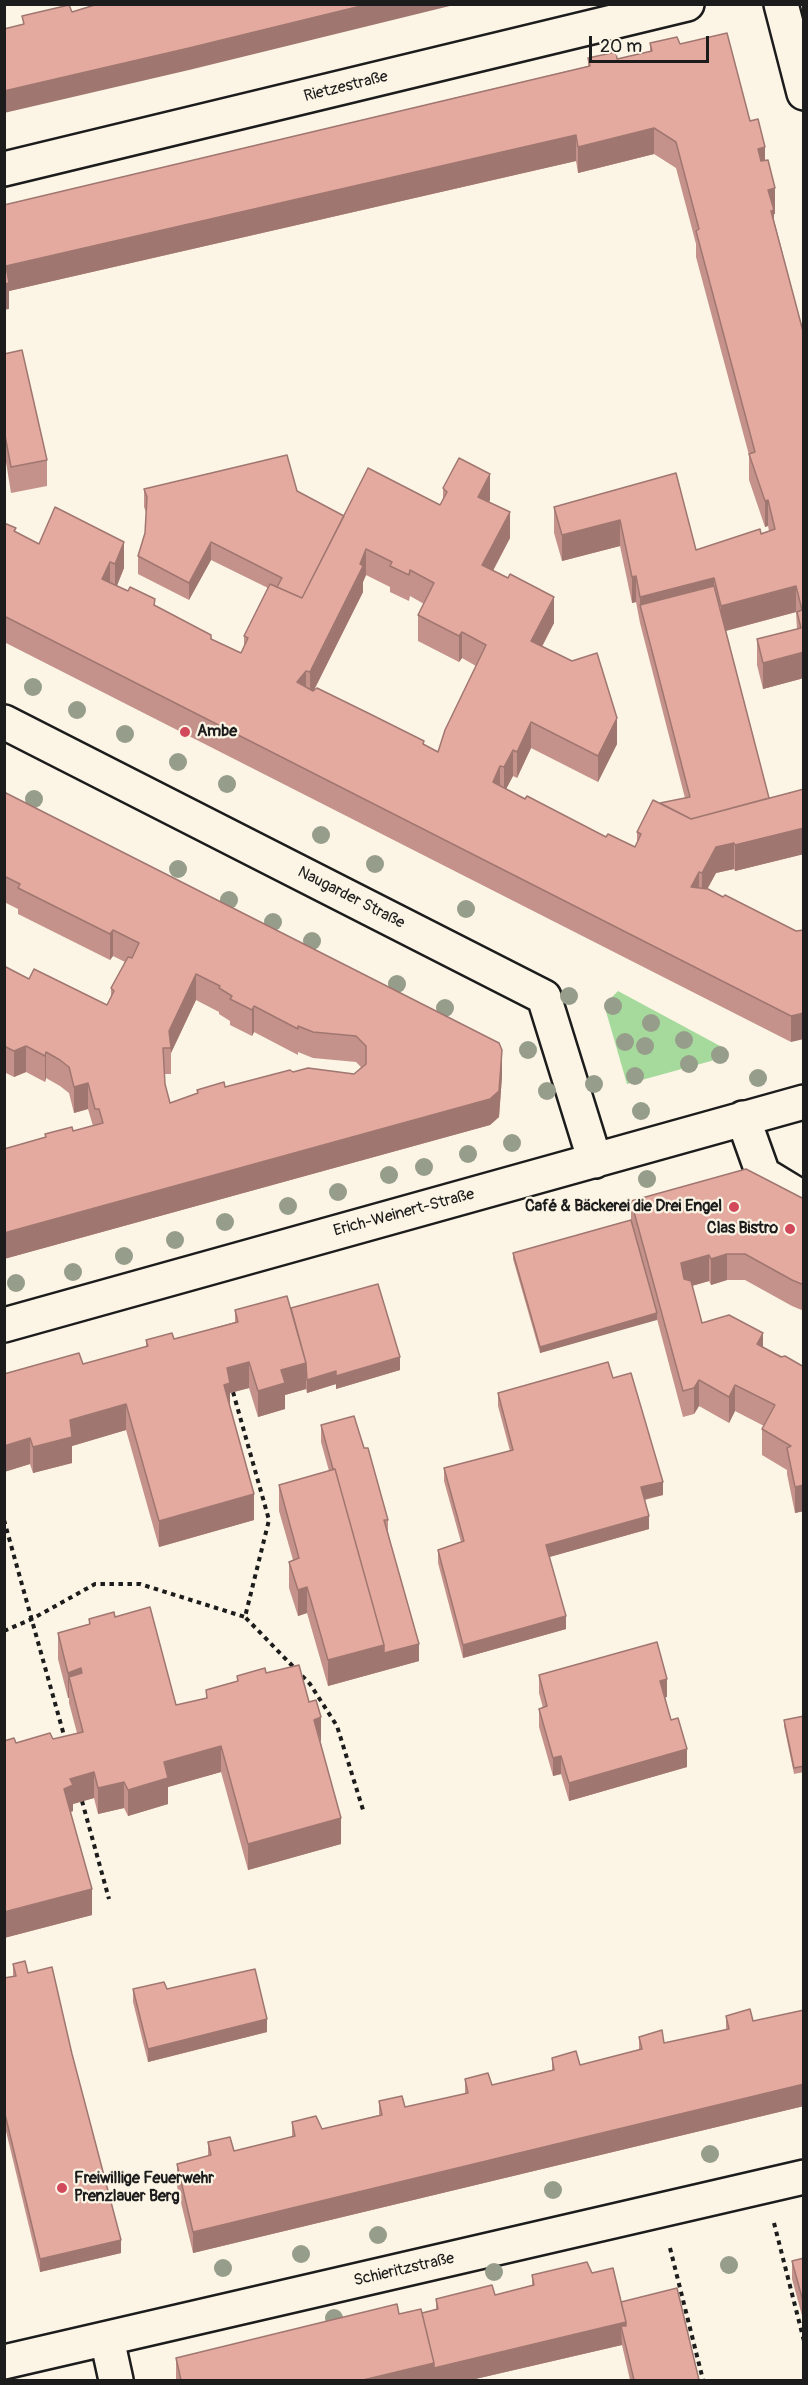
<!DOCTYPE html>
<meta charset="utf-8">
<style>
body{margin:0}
#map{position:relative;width:808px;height:2385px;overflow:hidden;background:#fcf5e5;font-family:Pangolin,sans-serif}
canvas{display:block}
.frame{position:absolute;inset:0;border:6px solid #1c1c1c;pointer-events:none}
.scale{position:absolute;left:589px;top:36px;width:120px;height:27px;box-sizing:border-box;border:3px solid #1c1c1c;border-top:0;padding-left:8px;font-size:18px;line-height:21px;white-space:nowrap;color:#1c1c1c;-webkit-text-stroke:4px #fcf5e5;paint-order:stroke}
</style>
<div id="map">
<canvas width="808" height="2385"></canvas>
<div class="frame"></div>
<div class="scale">20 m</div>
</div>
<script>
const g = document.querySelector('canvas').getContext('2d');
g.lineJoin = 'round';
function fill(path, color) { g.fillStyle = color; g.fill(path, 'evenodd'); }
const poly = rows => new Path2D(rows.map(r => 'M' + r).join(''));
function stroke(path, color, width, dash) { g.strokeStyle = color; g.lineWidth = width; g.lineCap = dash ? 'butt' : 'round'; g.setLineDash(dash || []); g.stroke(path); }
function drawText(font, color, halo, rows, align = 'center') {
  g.font = font + ' Pangolin,sans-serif'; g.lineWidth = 4.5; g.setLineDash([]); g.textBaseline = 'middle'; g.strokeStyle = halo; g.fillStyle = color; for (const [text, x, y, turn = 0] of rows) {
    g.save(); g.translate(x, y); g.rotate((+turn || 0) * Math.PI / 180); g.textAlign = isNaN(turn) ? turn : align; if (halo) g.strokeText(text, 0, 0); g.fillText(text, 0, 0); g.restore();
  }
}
const green = poly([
 [618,991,722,1047,722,1058,627,1084,605,1008,608,1001]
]);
const path = poly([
 [233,1392,269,1520,245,1617,310,1684,337,1726,364,1813],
 [4,1520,65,1739],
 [4,1631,32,1619,95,1584,140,1584,245,1617],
 [82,1801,109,1899],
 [774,2223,804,2341],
 [670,2248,703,2380]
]);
const minor = poly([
 [781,4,804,93],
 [4,169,687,4],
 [4,722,544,997,595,1161],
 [743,1118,763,1174,804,1199],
 [4,1325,804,1102],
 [107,2339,116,2380],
 [4,2362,804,2177]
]);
const trees = [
 [33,687],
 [77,710],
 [125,734],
 [178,762],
 [227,784],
 [34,799],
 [321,835],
 [375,864],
 [178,869],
 [229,900],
 [466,909],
 [273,922],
 [312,941],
 [397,984],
 [569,996],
 [613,1006],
 [445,1008],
 [651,1023],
 [684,1040],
 [625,1042],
 [645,1046],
 [528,1050],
 [720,1055],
 [689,1064],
 [635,1076],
 [758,1078],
 [594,1084],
 [547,1091],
 [641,1111],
 [512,1143],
 [468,1154],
 [424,1167],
 [389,1175],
 [647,1179],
 [338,1192],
 [288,1206],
 [225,1222],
 [175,1240],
 [124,1256],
 [73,1272],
 [16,1283],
 [710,2154],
 [553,2190],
 [378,2235],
 [301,2254],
 [729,2265],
 [223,2268],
 [494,2272],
 [334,2318]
];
const wall = poly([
 [650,43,680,44,750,121,765,160,775,214,774,214,774,220,804,335,804,678,763,689,757,665,757,639,797,629,796,612,726,631,769,798,804,789,804,854,735,871,734,869,716,873,707,889,796,931,791,1042,4,642,4,523,16,532,39,544,55,507,124,568,117,586,155,606,211,639,241,653,244,646,244,636,268,588,211,560,189,600,138,574,138,556,145,533,146,512,144,507,144,489,297,491,344,516,440,505,443,499,443,488,490,500,489,502,510,538,493,571,554,623,542,647,617,744,598,782,531,748,517,778,513,776,506,789,606,837,635,847,637,843,637,832,660,803,685,798,640,623,636,602,632,603,620,546,562,561,554,533,554,507,676,473,696,550,769,531,768,526,765,527,749,480,749,455,696,257,696,244,676,168,654,154,578,173,576,161,9,291,9,309,4,205,588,66,588,58,617,59,650,51],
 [366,575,390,587,390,592,409,601,410,596,424,604,418,615,418,641,459,662,462,658,476,666,438,752,314,690,363,592,363,582],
 [4,354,47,460,47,486,11,493,5,456],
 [4,792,502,1076,499,1117,490,1125,4,1259,4,1149,45,1138,45,1134,73,1131,93,1126,88,1109,74,1113,69,1093,60,1086,46,1078,45,1082,26,1072,14,1077,4,1072,4,966,29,979,107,1005,111,997,111,988,125,962,113,956,110,960,18,914,18,909,4,902],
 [196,1000,219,1012,219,1014,230,1021,230,1025,252,1036,254,1032,298,1055,298,1052,313,1058,356,1062,361,1067,354,1074,293,1072,225,1087,197,1090,197,1093,170,1103,165,1084,164,1074,171,1074,171,1053],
 [804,1199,804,1311,792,1306,745,1280,727,1280,711,1285,709,1281,692,1286,702,1323,763,1347,804,1367,804,1511,795,1513,787,1474,787,1470,762,1455,762,1429,764,1426,735,1411,729,1423,699,1406,694,1414,683,1417,657,1319,540,1353,513,1259,513,1253,631,1220,631,1201],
 [291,1308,400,1370,336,1389,336,1384,307,1393,306,1389,285,1395,285,1409,258,1417,249,1388,230,1393,230,1407,254,1520,159,1547,126,1430,72,1446,72,1463,33,1473,30,1464,4,1472,4,1374,83,1364,146,1347,146,1340,174,1339,235,1322,235,1310],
 [613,1378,663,1495,645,1500,649,1529,549,1557,566,1629,463,1658,438,1563,438,1550,461,1542,444,1481,444,1468,510,1451,498,1406,498,1393],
 [321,1425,364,1448,388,1520,388,1532,419,1661,328,1686,307,1613,298,1616,289,1588,289,1562,293,1560,279,1511,279,1485,329,1471,321,1442],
 [115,1617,176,1705,206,1698,206,1690,237,1681,237,1676,266,1673,321,1743,341,1844,248,1870,221,1772,168,1787,168,1804,128,1816,124,1808,98,1814,94,1798,73,1804,73,1811,70,1812,92,1915,4,1938,4,1741,16,1743,53,1739,77,1733,69,1703,69,1698,68,1698,58,1659,58,1633,89,1624,89,1619],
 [539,1675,667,1697,665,1697,671,1720,687,1767,569,1801,561,1774,553,1776,539,1727,539,1709,543,1708,539,1693],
 [804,1716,804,1772,794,1774,784,1726,784,1720],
 [13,1964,28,1973,72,2054,121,2253,40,2272,4,2123,4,1978,13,1976],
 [133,1989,167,1989,267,2032,148,2062,133,2002],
 [804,2010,804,2106,193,2253,177,2186,177,2164,208,2156,208,2142,234,2151,292,2137,292,2122,322,2129,379,2115,379,2101,405,2107,465,2094,465,2079,492,2085,552,2070,552,2058,580,2065,639,2050,639,2037,664,2043,726,2030,726,2016,753,2021],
 [804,2258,804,2323,792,2279,792,2261],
 [592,2273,699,2380,630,2380,622,2345,471,2380,176,2380,176,2358,399,2314,422,2313,436,2309,436,2299,495,2295,532,2285,532,2275]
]);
const shadedWall = poly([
 [369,4,458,4,189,70,4,113,4,91],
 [654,128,654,154,578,173,578,147],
 [576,135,576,161,9,291,9,309,4,310,6,266],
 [765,147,765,173,758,175,758,149],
 [775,188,775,214,774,214,774,236,768,190],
 [490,474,490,500,478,523,478,497],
 [768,500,768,526,765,527,765,501],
 [510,512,510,538,482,591,482,565],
 [620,520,620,546,562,561,562,535],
 [124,542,124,568,115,590,115,564],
 [211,542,211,560,189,600,189,583],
 [366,549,366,575,363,582,363,592,310,698,310,672],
 [110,562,110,588,102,579],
 [636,576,636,602,632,603,632,577],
 [714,578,714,604,640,605,640,597],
 [796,586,796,612,721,632,721,606],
 [554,597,554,623,531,667,531,641],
 [462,632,462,658,459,662,459,636],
 [804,652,804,678,763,689,763,663],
 [306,671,306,697,297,682],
 [617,718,617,744,598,782,598,756],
 [531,722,531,748,517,778,517,752],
 [513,750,513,776,504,793,504,767],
 [500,766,500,792,493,782],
 [804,828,804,854,735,871,735,845],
 [734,843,734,869,716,873,702,899,702,873,716,847],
 [699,872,699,898,691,887],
 [113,930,113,956,110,960,110,934],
 [196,974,196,1000,171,1053,169,1031],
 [254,1006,254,1032,252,1036,252,1010],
 [804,1013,804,1039,791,1042,791,1016],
 [26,1046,26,1072,14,1077,14,1051],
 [502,1050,502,1076,499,1117,490,1125,4,1259,4,1233],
 [46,1052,46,1078,45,1082,45,1056],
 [88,1083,88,1109,74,1113,74,1087],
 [727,1254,727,1280,711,1285,711,1259],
 [709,1255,709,1281,681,1289,681,1263],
 [657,1313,657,1320,540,1353,540,1347],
 [763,1333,763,1359,757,1344],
 [400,1357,400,1370,336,1389,336,1376],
 [249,1362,249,1388,230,1393,230,1408,224,1385,227,1368],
 [306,1363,306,1389,285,1395,285,1409,258,1417,258,1391,281,1370],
 [336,1371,336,1384,307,1393,307,1380],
 [699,1380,699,1406,694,1414,694,1388],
 [735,1385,735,1411,729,1423,729,1397],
 [126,1404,126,1430,72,1446,72,1463,33,1473,33,1447,70,1420],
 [30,1438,30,1464,4,1472,4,1446],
 [663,1482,663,1495,641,1500,641,1487],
 [804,1485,804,1511,795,1513,795,1487],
 [254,1494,254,1520,159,1547,159,1521],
 [649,1516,649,1529,546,1558,546,1545],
 [307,1587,307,1613,298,1616,298,1590],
 [566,1616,566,1629,463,1658,463,1645],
 [419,1644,419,1661,328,1686,328,1660,384,1645],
 [81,1668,81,1694,69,1677,69,1698,68,1698,68,1673],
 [667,1679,667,1697,660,1699,660,1681],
 [321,1717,321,1743,314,1720],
 [221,1746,221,1772,168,1787,168,1804,128,1816,128,1790,164,1762],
 [687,1749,687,1767,569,1801,569,1783],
 [561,1756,561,1774,553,1776,553,1758],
 [94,1772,94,1798,73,1804,73,1811,64,1815,64,1789,70,1779],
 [124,1782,124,1808,98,1814,98,1788],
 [341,1818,341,1844,248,1870,248,1844],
 [92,1889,92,1915,4,1938,4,1912],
 [267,2019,267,2032,148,2062,148,2049],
 [804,2084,804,2106,193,2253,193,2232],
 [121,2240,121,2253,40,2272,40,2259],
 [626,2322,626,2344,621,2326,622,2345,471,2380,363,2380,434,2363]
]);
const building = poly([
 [98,4,369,4,189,48,4,91,4,29,24,24,22,16,69,5,72,12,98,4],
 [727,33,750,121,758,119,765,147,758,149,761,161,768,160,775,188,768,190,774,210,771,211,804,335,804,652,763,663,757,639,801,628,797,612,802,610,796,586,721,606,714,578,640,597,636,576,632,577,620,520,562,535,554,507,676,473,696,550,760,529,761,534,775,529,768,500,765,501,749,454,755,452,696,231,699,229,676,142,654,128,578,147,576,135,6,266,9,283,4,284,4,205,590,66,588,58,616,52,617,59,652,51,650,43,677,37,680,44,727,33],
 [22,350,47,460,11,467,4,430,4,354,22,350],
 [287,455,297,491,344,516,302,598,277,587,282,578,211,542,189,583,138,556,145,533,147,497,144,489,287,455],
 [459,458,490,474,478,497,510,512,482,565,508,578,510,574,554,597,531,641,572,661,597,653,617,718,598,756,531,722,517,752,513,750,504,767,500,766,493,782,525,799,527,796,606,837,608,834,635,847,641,834,637,832,653,800,691,819,804,789,804,828,735,845,734,843,716,847,702,873,699,872,691,887,708,889,723,897,725,895,796,931,804,930,804,1013,791,1016,4,616,4,523,16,528,14,531,39,544,55,507,124,542,115,564,110,562,102,579,128,591,130,587,155,599,154,605,211,635,211,639,241,653,248,638,244,636,270,584,302,598,368,468,440,505,447,492,443,488,459,458],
 [366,549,392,562,390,566,409,575,410,570,434,583,418,615,459,636,462,632,486,645,445,730,438,752,423,744,424,741,368,713,317,688,313,691,297,682,306,671,310,672,363,566,360,564,366,549],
 [714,586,769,798,691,819,660,803,690,797,640,605,714,586],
 [4,792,499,1043,502,1050,499,1091,490,1099,4,1233,4,1149,46,1137,45,1134,72,1127,73,1131,103,1123,99,1109,95,1109,88,1083,74,1087,69,1067,60,1060,46,1052,45,1056,26,1046,14,1051,4,1046,4,966,29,979,34,969,107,1005,114,991,111,988,128,957,132,958,139,943,113,930,110,934,18,888,20,884,4,876,4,792],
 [196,974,220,986,219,988,232,996,230,999,252,1010,254,1006,298,1029,298,1026,313,1032,356,1036,366,1046,366,1064,354,1074,308,1068,293,1072,290,1070,225,1087,224,1082,197,1090,198,1093,170,1103,165,1084,163,1048,171,1048,169,1031,196,974],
 [746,1169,804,1199,804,1285,792,1280,745,1254,727,1254,711,1259,709,1255,681,1263,684,1279,691,1281,702,1323,729,1315,763,1333,757,1344,781,1357,785,1356,804,1367,804,1485,795,1487,787,1448,791,1446,762,1429,775,1405,735,1385,729,1397,699,1380,694,1388,683,1391,631,1201,746,1169],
 [631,1220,657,1313,540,1347,513,1253,631,1220],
 [378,1284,400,1357,336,1376,336,1371,307,1380,306,1363,291,1308,378,1284],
 [287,1296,306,1363,281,1370,285,1383,258,1391,249,1362,227,1368,230,1383,224,1385,254,1494,159,1521,126,1404,70,1420,72,1437,33,1447,30,1438,4,1446,4,1374,79,1353,83,1364,148,1346,146,1340,172,1333,174,1339,238,1322,235,1310,287,1296],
 [608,1362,613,1378,631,1373,663,1482,641,1487,649,1516,546,1545,566,1616,463,1645,438,1550,464,1541,444,1468,513,1450,498,1393,608,1362],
 [354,1416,364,1448,368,1448,388,1520,384,1520,419,1644,384,1653,384,1645,335,1469,333,1469,321,1425,354,1416],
 [335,1469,384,1645,328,1660,307,1587,298,1590,289,1562,299,1558,279,1485,335,1469],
 [150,1607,176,1705,207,1698,206,1690,238,1681,237,1676,265,1668,266,1673,299,1665,309,1702,316,1700,321,1717,314,1720,341,1818,248,1844,221,1746,164,1762,168,1778,128,1790,124,1782,98,1788,94,1772,70,1779,73,1785,64,1789,92,1889,4,1912,4,1741,14,1738,16,1743,50,1733,53,1739,83,1732,69,1677,82,1673,81,1668,68,1673,58,1633,90,1624,89,1619,114,1612,115,1617,150,1607],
 [657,1642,667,1679,660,1681,671,1720,678,1718,687,1749,569,1783,561,1756,553,1758,539,1709,547,1706,539,1675,657,1642],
 [804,1716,804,1766,794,1768,784,1720,804,1716],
 [25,1961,28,1973,52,1967,72,2054,121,2240,40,2259,4,2110,4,1978,16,1976,13,1964,25,1961],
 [255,1969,267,2019,148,2049,133,1989,164,1982,167,1989,255,1969],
 [750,2009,753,2021,804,2010,804,2084,193,2232,177,2164,211,2155,208,2142,230,2137,234,2151,295,2136,292,2122,316,2116,322,2129,382,2115,379,2101,402,2096,405,2107,468,2093,465,2079,488,2073,492,2085,554,2070,552,2058,576,2051,580,2065,642,2049,639,2037,662,2030,664,2043,729,2029,726,2016,750,2009],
 [804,2258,804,2305,792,2261,804,2258],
 [587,2262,592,2273,613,2268,626,2322,434,2368,434,2363,422,2313,438,2309,436,2299,492,2285,495,2295,534,2285,532,2275,587,2262],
 [677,2288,699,2380,634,2380,621,2326,626,2326,626,2322,621,2302,677,2288],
 [397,2304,399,2314,421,2309,434,2363,363,2380,181,2380,176,2358,397,2304]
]);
const markers = [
 [185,732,6,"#d1495b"],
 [734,1207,6,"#d1495b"],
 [790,1229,6,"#d1495b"],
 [62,2188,6,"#d1495b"]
];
const streetNames = [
 ["Rietzestraße",346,87,-14],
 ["Naugarder Straße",351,898,27],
 ["Erich-Weinert-Straße",404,1213,-15],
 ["Schieritzstraße",404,2270,-13]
];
const poiNames = [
 ["Ambe",197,732],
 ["Café & Bäckerei die Drei Engel",722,1207,"right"],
 ["Clas Bistro",778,1229,"right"],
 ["Freiwillige Feuerwehr",74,2179],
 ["Prenzlauer Berg",74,2197]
];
fill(green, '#a6da9c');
stroke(minor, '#1c1c1c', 38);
stroke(path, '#1c1c1c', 4, [4.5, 4.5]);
stroke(minor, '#fcf5e5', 33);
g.fillStyle = '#979d8b';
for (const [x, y] of trees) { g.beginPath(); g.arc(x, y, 9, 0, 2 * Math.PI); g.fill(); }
fill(wall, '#c4928a');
fill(shadedWall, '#a07770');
fill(building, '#e4aaa0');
stroke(building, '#a07770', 1.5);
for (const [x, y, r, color] of markers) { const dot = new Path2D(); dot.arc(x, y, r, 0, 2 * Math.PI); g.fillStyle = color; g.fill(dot); stroke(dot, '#fcf5e5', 2); }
drawText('16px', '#1c1c1c', '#fcf5e5', streetNames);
drawText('bold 16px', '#1c1c1c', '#fcf5e5', poiNames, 'left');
</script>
